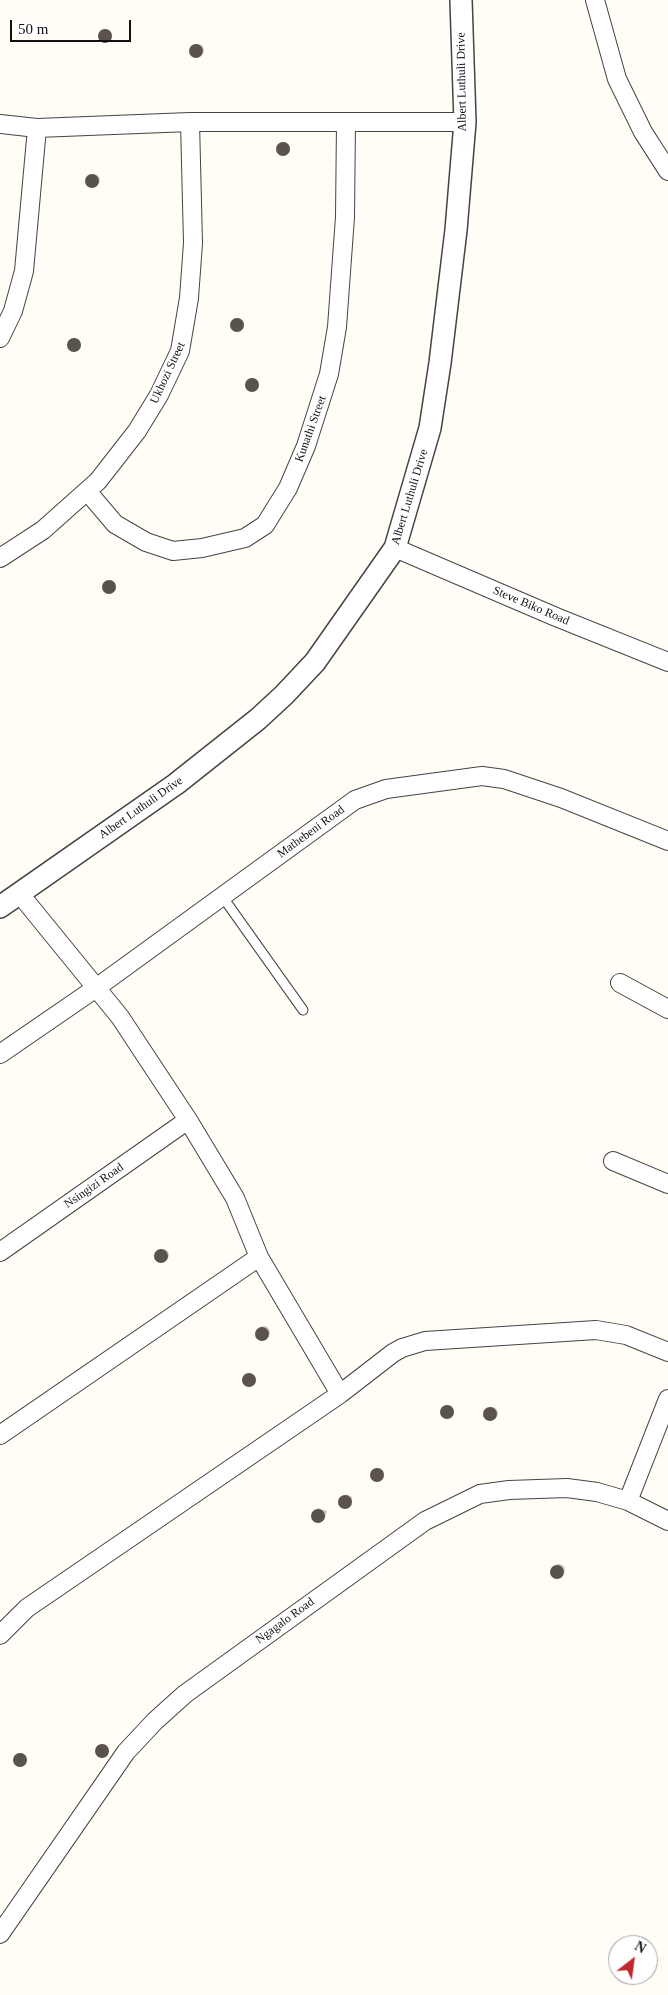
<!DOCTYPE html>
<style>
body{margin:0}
#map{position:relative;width:668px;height:1995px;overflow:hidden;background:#fffdf5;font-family:"Times New Roman",serif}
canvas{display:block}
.north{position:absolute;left:608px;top:1935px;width:50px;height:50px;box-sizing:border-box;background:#fff;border:1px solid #a0a0a0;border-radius:50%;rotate:30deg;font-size:14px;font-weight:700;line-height:20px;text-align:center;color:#111}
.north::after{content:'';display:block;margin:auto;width:18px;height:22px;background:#c4262e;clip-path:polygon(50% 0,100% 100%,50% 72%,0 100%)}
.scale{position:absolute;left:10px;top:20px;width:121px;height:22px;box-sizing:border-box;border:2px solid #111;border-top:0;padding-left:6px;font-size:15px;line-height:18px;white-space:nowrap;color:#111;-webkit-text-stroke:4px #fff;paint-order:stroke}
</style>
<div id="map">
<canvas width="668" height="1995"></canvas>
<div class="north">N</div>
<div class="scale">50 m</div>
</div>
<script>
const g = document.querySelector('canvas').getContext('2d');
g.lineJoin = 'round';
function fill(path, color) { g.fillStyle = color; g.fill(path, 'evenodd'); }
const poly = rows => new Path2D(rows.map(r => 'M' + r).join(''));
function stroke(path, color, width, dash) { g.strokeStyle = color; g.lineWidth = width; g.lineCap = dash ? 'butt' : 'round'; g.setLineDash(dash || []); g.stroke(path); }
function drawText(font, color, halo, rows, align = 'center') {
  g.font = font + ' "Times New Roman",serif'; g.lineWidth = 5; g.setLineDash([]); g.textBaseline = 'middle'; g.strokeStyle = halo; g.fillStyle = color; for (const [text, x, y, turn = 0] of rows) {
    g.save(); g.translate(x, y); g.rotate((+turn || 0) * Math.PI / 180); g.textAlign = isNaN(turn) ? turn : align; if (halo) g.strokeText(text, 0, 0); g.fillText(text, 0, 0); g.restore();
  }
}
const shadow = poly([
 '100 35a6 6 0 1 1 12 0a6 6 0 1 1-12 0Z',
 '192 50a6 6 0 1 1 12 0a6 6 0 1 1-12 0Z',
 '278 148a6 6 0 1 1 12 0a6 6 0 1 1-12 0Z',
 '88 180a6 6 0 1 1 12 0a6 6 0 1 1-12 0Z',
 '232 324a6 6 0 1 1 12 0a6 6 0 1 1-12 0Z',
 '69 344a6 6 0 1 1 12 0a6 6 0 1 1-12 0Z',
 '247 384a6 6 0 1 1 12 0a6 6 0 1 1-12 0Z',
 '104 586a6 6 0 1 1 12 0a6 6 0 1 1-12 0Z',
 '157 1255a6 6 0 1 1 12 0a6 6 0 1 1-12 0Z',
 '258 1332a6 6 0 1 1 12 0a6 6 0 1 1-12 0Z',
 '244 1380a6 6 0 1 1 12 0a6 6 0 1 1-12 0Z',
 '442 1411a6 6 0 1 1 12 0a6 6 0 1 1-12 0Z',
 '486 1413a6 6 0 1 1 12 0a6 6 0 1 1-12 0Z',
 '372 1474a6 6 0 1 1 12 0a6 6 0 1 1-12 0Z',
 [347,1494,352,1497,352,1502,346,1508,339,1506,340,1499],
 [318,1508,327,1511,325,1518,319,1522,312,1517],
 '553 1570a6 6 0 1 1 12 0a6 6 0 1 1-12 0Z',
 '97 1750a6 6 0 1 1 12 0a6 6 0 1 1-12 0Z',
 '15 1759a6 6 0 1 1 12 0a6 6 0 1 1-12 0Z'
]);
const building = poly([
 '98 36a7 7 0 1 1 14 0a7 7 0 1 1-14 0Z',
 '189 51a7 7 0 1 1 14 0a7 7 0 1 1-14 0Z',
 '276 149a7 7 0 1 1 14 0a7 7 0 1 1-14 0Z',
 '85 181a7 7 0 1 1 14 0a7 7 0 1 1-14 0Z',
 '230 325a7 7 0 1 1 14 0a7 7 0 1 1-14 0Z',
 '67 345a7 7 0 1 1 14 0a7 7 0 1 1-14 0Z',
 '245 385a7 7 0 1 1 14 0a7 7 0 1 1-14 0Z',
 '102 587a7 7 0 1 1 14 0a7 7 0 1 1-14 0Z',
 '154 1256a7 7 0 1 1 14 0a7 7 0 1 1-14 0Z',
 '255 1334a7 7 0 1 1 14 0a7 7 0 1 1-14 0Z',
 '242 1380a7 7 0 1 1 14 0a7 7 0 1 1-14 0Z',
 '440 1412a7 7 0 1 1 14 0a7 7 0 1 1-14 0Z',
 '483 1414a7 7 0 1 1 14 0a7 7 0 1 1-14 0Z',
 '370 1475a7 7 0 1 1 14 0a7 7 0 1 1-14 0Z',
 '338 1502a7 7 0 1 1 14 0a7 7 0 1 1-14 0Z',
 '311 1516a7 7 0 1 1 14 0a7 7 0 1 1-14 0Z',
 '550 1572a7 7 0 1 1 14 0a7 7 0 1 1-14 0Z',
 '95 1751a7 7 0 1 1 14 0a7 7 0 1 1-14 0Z',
 '13 1760a7 7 0 1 1 14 0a7 7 0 1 1-14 0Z'
]);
const service = poly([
 [222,896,303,1010]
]);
const minor = poly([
 [595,0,617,79,643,132,668,171],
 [0,124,37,128,190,122,465,122],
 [0,338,13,311,24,271,37,128],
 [87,491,115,524,146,542,173,551,202,548,245,538,265,525,288,488,306,446,329,374,337,327,345,217,346,122],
 [395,548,556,617,668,662],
 [0,558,43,530,98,481,137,431,159,395,180,351,189,298,193,243,190,122],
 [19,893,120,1017,188,1120,235,1198,259,1257,340,1394],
 [620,983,668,1009],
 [0,1054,96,988,355,800,386,789,482,776,504,779,561,798,668,841],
 [613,1161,668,1184],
 [0,1252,188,1120],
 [0,1435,259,1257],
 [628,1501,668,1399],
 [0,1635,27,1608,340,1394,393,1353,402,1348,425,1341,596,1330,626,1335,668,1352],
 [0,1934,126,1752,155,1721,185,1694,425,1521,480,1494,509,1490,567,1488,597,1492,628,1501,668,1521]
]);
const tertiary = poly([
 [0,907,176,784,258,719,284,695,315,662,395,548,430,428,440,363,456,230,465,122,461,0]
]);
const streetNames = [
 ["Albert Luthuli Drive",462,82,-91],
 ["Ukhozi Street",168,373,-65],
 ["Kunathi Street",311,429,-70],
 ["Albert Luthuli Drive",410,497,-73],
 ["Steve Biko Road",531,606,23],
 ["Albert Luthuli Drive",141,808,-35],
 ["Mathebeni Road",311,832,-36],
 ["Nsingizi Road",94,1186,-35],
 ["Ngagalo Road",285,1621,-36]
];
fill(shadow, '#0003');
fill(building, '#5a524d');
stroke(service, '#444', 11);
stroke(minor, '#444', 20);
stroke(tertiary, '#444', 24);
stroke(service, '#fff', 9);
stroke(minor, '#fff', 18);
stroke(tertiary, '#fff', 21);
drawText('12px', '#111', '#fff', streetNames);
</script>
